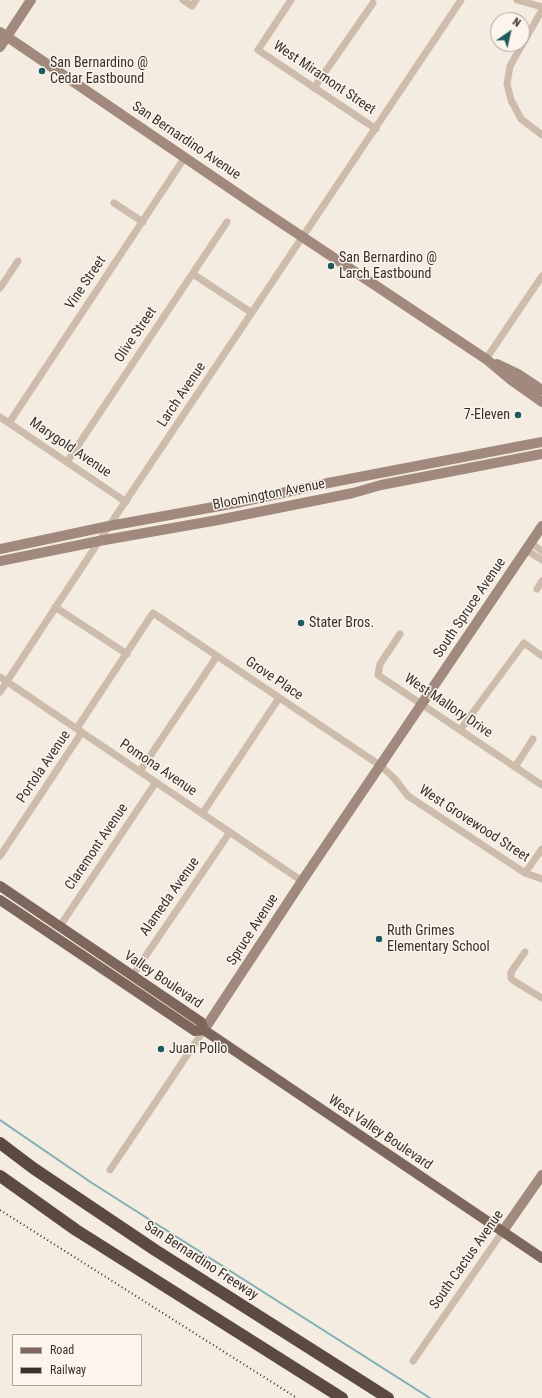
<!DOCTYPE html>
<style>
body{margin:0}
#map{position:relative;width:542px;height:1398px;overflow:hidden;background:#f4ebe1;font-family:"Roboto Condensed",sans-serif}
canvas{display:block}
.legend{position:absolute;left:12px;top:1334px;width:130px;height:52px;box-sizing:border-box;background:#fbf5ee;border:1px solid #aea6a0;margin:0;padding:5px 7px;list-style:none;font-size:12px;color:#3b302b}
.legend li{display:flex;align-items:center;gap:8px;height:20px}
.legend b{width:20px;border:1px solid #aea6a0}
.north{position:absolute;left:490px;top:12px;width:40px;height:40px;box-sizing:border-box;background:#fbf5ee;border:1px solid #aea6a0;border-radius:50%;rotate:34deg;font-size:11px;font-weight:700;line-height:16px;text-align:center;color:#3b302b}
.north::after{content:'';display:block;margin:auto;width:14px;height:18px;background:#1f5a5e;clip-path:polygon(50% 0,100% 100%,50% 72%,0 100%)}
</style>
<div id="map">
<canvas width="542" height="1398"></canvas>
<ul class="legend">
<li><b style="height:5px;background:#7d675c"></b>Road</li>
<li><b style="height:5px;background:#3b302b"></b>Railway</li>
</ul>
<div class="north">N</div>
</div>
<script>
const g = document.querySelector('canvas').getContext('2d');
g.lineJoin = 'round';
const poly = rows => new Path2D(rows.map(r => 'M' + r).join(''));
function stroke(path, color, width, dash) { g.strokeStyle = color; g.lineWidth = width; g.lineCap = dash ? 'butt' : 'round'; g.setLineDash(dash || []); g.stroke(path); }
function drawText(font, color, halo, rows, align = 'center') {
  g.font = font + ' "Roboto Condensed",sans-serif'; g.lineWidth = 3; g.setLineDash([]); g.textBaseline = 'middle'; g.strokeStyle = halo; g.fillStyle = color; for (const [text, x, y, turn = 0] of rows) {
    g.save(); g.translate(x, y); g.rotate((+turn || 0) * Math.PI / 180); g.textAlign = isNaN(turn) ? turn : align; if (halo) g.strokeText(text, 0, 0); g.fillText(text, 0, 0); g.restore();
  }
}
const stream = poly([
 [0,1120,92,1183,430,1398]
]);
const street = poly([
 [183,0,192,6,196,0],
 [291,0,258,50,376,129],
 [517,0,542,7],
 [542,10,510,66,507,84,511,100,521,119,542,135],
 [314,88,373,3],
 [114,203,143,222],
 [193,274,252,313],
 [0,288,18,261],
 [486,359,542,276],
 [0,417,126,502],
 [9,423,185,157],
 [67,462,227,222],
 [531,543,542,551],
 [526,550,542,560],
 [537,589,542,581],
 [55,607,127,654],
 [400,634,380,664,378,675,542,785],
 [0,677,302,881],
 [0,692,109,526,461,0],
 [77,728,153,613,381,766,394,778,408,796,525,873,542,879],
 [460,730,524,643,542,656],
 [515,767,533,739],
 [140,771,217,656],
 [202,814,279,698],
 [0,856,82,732],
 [525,873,542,849],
 [60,926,156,782],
 [525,952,511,972,511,978,514,981,542,998],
 [132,976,230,832],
 [110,1170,204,1030],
 [413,1361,503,1231]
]);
const secondary = poly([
 [0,32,256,206,486,359,511,380,542,402],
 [0,47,31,0],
 [497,364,518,374,542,390],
 [0,549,109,526,236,503,328,483,542,442],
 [0,561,99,541,218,520,353,493,381,485,542,454],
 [204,1030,302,881,542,526],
 [503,1231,542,1175]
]);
const primary = poly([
 [0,886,201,1022,204,1030],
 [0,900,195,1031,204,1030],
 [204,1030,542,1258]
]);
const highway = poly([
 [0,1143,33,1168,155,1250,388,1398],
 [0,1176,76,1230,342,1398]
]);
const rail = poly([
 [0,1210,297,1398]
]);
const markers = [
 [42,71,4,"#1f5a5e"],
 [331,266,4,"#1f5a5e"],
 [518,415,4,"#1f5a5e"],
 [301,623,4,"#1f5a5e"],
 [379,939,4,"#1f5a5e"],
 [161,1049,4,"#1f5a5e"]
];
const poiNames = [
 ["San Bernardino @",50,63],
 ["Cedar Eastbound",50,79],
 ["San Bernardino @",339,258],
 ["Larch Eastbound",339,274],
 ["7-Eleven",510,415,"right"],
 ["Stater Bros.",309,623],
 ["Ruth Grimes",387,931],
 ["Elementary School",387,947],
 ["Juan Pollo",169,1049]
];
const streetNames = [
 ["West Miramont Street",324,78,34],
 ["San Bernardino Avenue",186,141,34],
 ["Vine Street",86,283,-56],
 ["Olive Street",136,335,-56],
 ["Larch Avenue",182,395,-56],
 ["Marygold Avenue",70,448,34],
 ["Bloomington Avenue",269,495,-11],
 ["South Spruce Avenue",470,608,-56],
 ["Grove Place",274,679,34],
 ["West Mallory Drive",448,706,34],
 ["Portola Avenue",44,767,-56],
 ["Pomona Avenue",158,768,34],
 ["West Grovewood Street",474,824,33],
 ["Claremont Avenue",97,847,-56],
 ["Alameda Avenue",170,897,-55],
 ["Spruce Avenue",253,930,-57],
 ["Valley Boulevard",163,980,34],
 ["West Valley Boulevard",380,1133,34],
 ["South Cactus Avenue",467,1260,-55],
 ["San Bernardino Freeway",201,1261,33]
];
stroke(stream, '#7fb0b2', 2);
stroke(street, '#cdbbac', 7);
stroke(secondary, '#a18a7d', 10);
stroke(primary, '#7d675c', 10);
stroke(highway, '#5c4a42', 12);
stroke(rail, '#3b302b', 2, [1, 3]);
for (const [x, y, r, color] of markers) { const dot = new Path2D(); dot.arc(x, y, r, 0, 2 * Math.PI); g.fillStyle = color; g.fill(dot); stroke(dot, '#fbf5ee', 1.5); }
drawText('14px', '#3b302b', '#fbf5ee', poiNames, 'left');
drawText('14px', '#3b302b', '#fbf5ee', streetNames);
</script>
